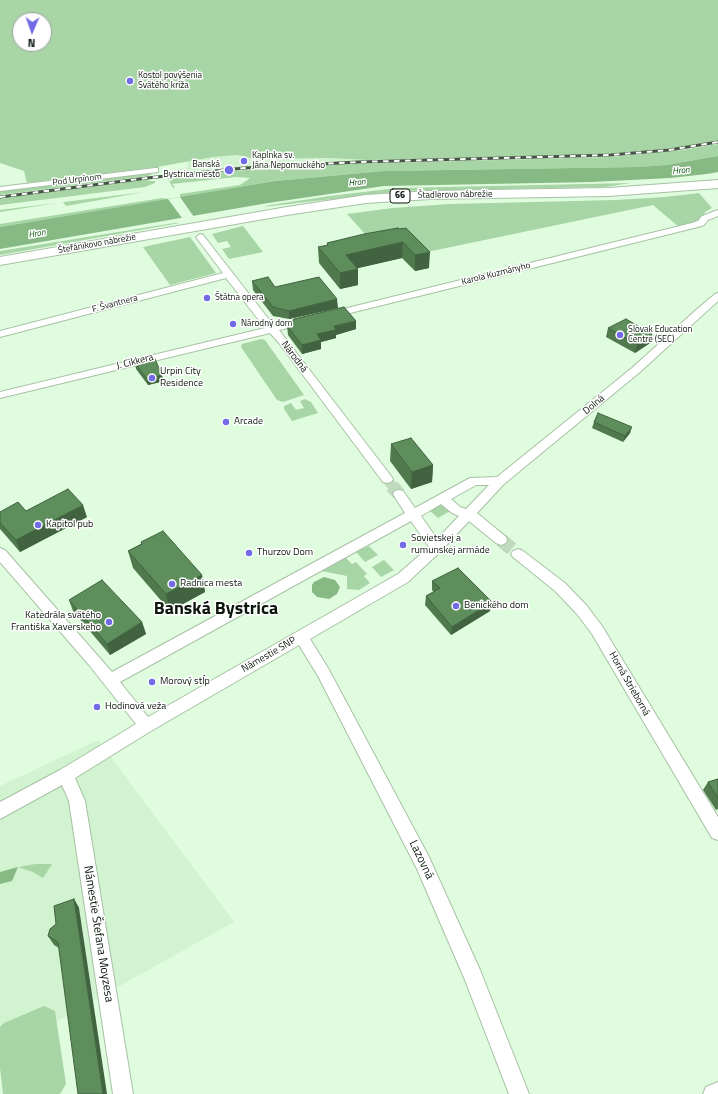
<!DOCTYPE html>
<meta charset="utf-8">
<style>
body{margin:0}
#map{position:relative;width:718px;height:1094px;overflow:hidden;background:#e0fcde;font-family:"Titillium Web",sans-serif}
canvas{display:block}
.north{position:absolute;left:12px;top:12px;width:40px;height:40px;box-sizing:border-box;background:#fff;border:1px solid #9ea29e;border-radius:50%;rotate:182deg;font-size:11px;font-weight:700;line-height:16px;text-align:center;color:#0c160c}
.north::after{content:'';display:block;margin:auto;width:14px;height:18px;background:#726be6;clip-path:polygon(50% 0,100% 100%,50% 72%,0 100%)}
</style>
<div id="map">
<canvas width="718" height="1094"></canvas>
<div class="north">N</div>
</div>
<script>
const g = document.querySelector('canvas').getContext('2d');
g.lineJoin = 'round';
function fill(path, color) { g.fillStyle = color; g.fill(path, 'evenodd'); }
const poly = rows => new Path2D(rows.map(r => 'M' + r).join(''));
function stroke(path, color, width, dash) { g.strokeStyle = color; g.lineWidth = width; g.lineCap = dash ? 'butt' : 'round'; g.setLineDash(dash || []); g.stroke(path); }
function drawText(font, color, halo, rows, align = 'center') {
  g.font = font + ' "Titillium Web",sans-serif'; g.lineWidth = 3; g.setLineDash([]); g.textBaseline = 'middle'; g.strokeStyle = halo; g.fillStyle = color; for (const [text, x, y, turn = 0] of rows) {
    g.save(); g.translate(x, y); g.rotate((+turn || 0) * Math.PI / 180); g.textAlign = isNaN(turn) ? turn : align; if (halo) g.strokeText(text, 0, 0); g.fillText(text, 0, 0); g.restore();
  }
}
const built = poly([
 [237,155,255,159,326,158,368,160,368,163,282,167,167,177,167,172,188,167,186,162,213,157],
 [98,740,234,922,0,1053,0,786]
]);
const green = poly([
 [0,0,718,0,718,141,652,151,582,156,368,160,326,158,255,159,237,155,213,157,157,167,27,183,24,171,0,163],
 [20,20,44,20,44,44,20,44],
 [718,144,718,156,666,165,638,167,384,171,275,181,180,197,180,194,240,185,250,178,236,177,172,184,175,187,173,188,167,177,257,169,342,164,612,157,683,150],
 [150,173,151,175,147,176,0,195,0,191],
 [148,179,149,181,155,181,155,183,145,187,0,205,0,198],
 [631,183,605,187,402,191,263,207,270,205,330,196,397,188],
 [144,192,66,206,63,202,0,212,0,210],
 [699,193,712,208,705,212,702,221,679,227,653,205,427,252,409,239,375,245,347,214,393,208,450,204,616,200,665,197],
 [162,198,169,199,0,227,0,224],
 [174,223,180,223,0,255,0,251],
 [243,226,263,252,229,259,222,249,231,247,227,241,218,243,212,234],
 [190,237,216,273,170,285,143,247],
 [261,339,265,340,304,395,283,402,277,400,241,347,242,344],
 [305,399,311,402,318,413,292,421,284,409,284,406,291,403,296,410,304,408,300,401],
 [441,501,452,510,438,518,428,509],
 [369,546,378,555,365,562,356,552],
 [345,557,352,564,356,562,367,574,364,576,370,583,359,590,347,589,347,576,321,571],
 [384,560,394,570,381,577,372,567],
 [36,864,52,864,43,878,33,872,18,867],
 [44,1006,55,1011,66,1084,60,1094,3,1094,0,1068,0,1027,4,1023]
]);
const water = poly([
 [718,156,718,172,707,174,670,178,592,182,384,186,268,203,0,249,0,227,275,181,384,171,638,167,666,165],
 [324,577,335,580,340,587,337,594,329,599,317,597,312,592,312,585,314,582],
 [18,867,12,881,0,884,0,872]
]);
const pier = poly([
 [179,197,180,197,194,217,182,218,168,199]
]);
const streetTunnelFar1 = poly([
 [387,479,393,487]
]);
const streetTunnel = poly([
 [392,486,399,494],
 [501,540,518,554]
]);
const street = poly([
 [155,168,158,168,158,172,0,191,0,187,155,168],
 [718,210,718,216,708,220,704,225,698,227,330,318,325,315,327,313,692,223,698,221,702,216,718,210],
 [200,234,203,235,274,326,305,318,309,319,310,321,309,323,279,330,391,476,393,479,391,482,387,483,383,482,279,343,270,333,0,398,0,392,265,328,226,278,0,337,0,331,223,273,196,237,200,234],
 [718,293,718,301,640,372,504,484,477,513,506,537,507,540,506,543,501,545,496,543,469,521,441,551,408,582,310,639,328,668,429,857,480,970,529,1094,509,1094,465,980,417,869,318,676,299,645,151,731,75,778,85,801,133,1094,113,1094,69,801,62,785,0,819,0,802,60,770,136,724,89,665,0,562,0,548,5,550,112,672,405,513,393,494,395,491,399,490,403,491,415,508,470,478,497,477,632,368,696,310,715,294,718,293],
 [476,485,489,485,466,509,460,507,451,499,476,485],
 [441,504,452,513,459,516,437,539,421,516,441,504],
 [411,521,429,547,398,574,148,717,120,682,411,521],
 [518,549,523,551,565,583,587,606,602,626,718,817,718,840,712,838,592,634,577,614,555,591,513,557,511,554,513,551,518,549],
 [718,1082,718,1094,703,1094,706,1087,718,1082]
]);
const primary = poly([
 [718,180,718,188,609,196,430,199,366,203,287,215,0,265,0,257,287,207,366,195,430,191,609,188,718,180]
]);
const rail = poly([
 [0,197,147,178,244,168,358,162,611,155,669,150,718,142]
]);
const wall = poly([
 [398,228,429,268,415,271,402,258,357,268,358,285,340,289,319,263,318,247,327,246,327,243],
 [252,281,275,287,338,308,289,319,273,316,253,290],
 [287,326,356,329,336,335,336,338,321,342,321,349,302,354,288,335],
 [608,328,652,334,650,343,635,353,606,337],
 [135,363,164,381,148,385,136,369],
 [594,422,630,433,623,442,592,428],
 [391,444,433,465,432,482,411,489,390,461],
 [26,511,87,517,20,552,0,529,0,512],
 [141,542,202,575,205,592,170,611,133,568,128,551,141,544],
 [432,581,490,611,451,635,425,605,426,596,434,592,432,590],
 [69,600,142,622,146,634,110,655,73,611],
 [718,779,718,809,716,810,703,790,708,782],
 [74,899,79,908,59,948,54,945,48,936]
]);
const shadedWall = poly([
 [403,242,402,258,346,271,346,255],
 [430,252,429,268,415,271,415,255],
 [358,269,358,285,340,289,340,273],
 [337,299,338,308,289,319,289,311],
 [356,321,356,329,336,335,336,338,321,342,321,349,302,354,302,345,317,334,334,326],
 [652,334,650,343,635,353,637,344],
 [162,375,164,381,148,385,147,379],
 [632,427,630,433,623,442,625,436],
 [433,465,432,482,411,489,412,472],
 [83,505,87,517,20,552,16,540],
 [202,575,205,592,170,611,166,594],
 [492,602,490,611,451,635,452,627],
 [142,622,146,634,110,655,107,644],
 [74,899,79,908,107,1094,103,1094]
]);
const building = poly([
 [398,228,399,229,406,228,430,252,415,255,403,242,346,255,358,269,340,273,318,247,328,245,327,243,364,234,398,228],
 [268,277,275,287,319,277,337,299,289,311,273,307,252,281,268,277],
 [344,307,356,321,334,326,336,330,317,334,321,340,302,345,287,326,294,319,344,307],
 [626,319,652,334,637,344,608,328,626,319],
 [155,359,162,375,147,379,135,363,155,359],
 [598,413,632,427,625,436,594,422,598,413],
 [411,438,433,465,412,472,391,444,411,438],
 [68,489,83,505,16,540,0,523,0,512,18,502,26,511,68,489],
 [163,531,202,575,166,594,128,551,142,544,141,542,163,531],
 [458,568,492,602,452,627,426,596,440,588,432,581,458,568],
 [102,580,142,622,107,644,69,600,102,580],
 [718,779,718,798,708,782,718,779],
 [74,899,103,1094,78,1094,58,942,48,936,50,929,56,924,54,906,74,899]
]);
const markers = [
 [130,81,4,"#726be6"],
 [244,161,4,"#726be6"],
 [229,170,5,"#726be6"],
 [207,298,4,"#726be6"],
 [233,324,4,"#726be6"],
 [620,335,4,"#726be6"],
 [152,378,4,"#726be6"],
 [226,422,4,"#726be6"],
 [38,525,4,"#726be6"],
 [403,545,4,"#726be6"],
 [249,553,4,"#726be6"],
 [172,584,4,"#726be6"],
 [456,606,4,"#726be6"],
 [109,622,4,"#726be6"],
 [152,682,4,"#726be6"],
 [97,707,4,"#726be6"]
];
const farPoinames = [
 ["Kostol povýšenia",138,76],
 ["Svätého kríža",138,86],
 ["Kaplnka sv.",252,156],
 ["Jána Nepomuckého",252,166],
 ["Banská",220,165,"right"],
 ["Bystrica mesto",220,175,"right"],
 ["Štátna opera",215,298],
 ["Národný dom",241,324],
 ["Slovak Education",628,330],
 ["Centre (SEC)",628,340]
];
const farWaternames = [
 ["Hron",681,171,-5],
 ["Hron",357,183,-6],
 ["Hron",37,234,-10]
];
const farStreetnames = [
 ["Pod Urpínom",77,180,-7],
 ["Štadlerovo nábrežie",455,195,-1],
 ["Štefánikovo nábrežie",97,244,-10],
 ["Karola Kuzmányho",496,274,-14],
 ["F. Švantnera",115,304,-15]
];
const shields = [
 [400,196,20]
];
const shieldNames = [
 ["66",400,196]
];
const streetNames = [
 ["Národná",294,357,53],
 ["J. Cikkera",135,362,-14],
 ["Dolná",594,405,-40],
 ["Námestie SNP",269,655,-30],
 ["Horná Strieborná",629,684,60]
];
const poiNames = [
 ["Urpin City",160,372],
 ["Residence",160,384],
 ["Arcade",234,422],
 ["Kapitol pub",46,525],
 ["Sovietskej a",411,539],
 ["rumunskej armáde",411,551],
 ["Thurzov Dom",257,553],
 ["Radnica mesta",180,584],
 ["Benického dom",464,606],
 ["Katedrála svätého",101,616,"right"],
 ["Františka Xaverskeho",101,628,"right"],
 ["Morový stĺp",160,682],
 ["Hodinová veža",105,707]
];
const nearStreetnames = [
 ["Lazovná",421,860,64],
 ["Námestie Štefana Moyzesa",98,934,81]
];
const townNames = [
 ["Banská Bystrica",216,610]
];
fill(built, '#d2f3cf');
fill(green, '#a8d5a5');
fill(water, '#86b983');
fill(pier, '#e0fcde');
stroke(streetTunnelFar1, '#c0dabe', 10, [10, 5.5]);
stroke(streetTunnel, '#c0dabe', 14, [14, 7]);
stroke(street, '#a7c1a5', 2);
stroke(primary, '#a7c1a5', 2);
fill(street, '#fff');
fill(primary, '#fff');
stroke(rail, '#465545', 3);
stroke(rail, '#fff', 2, [5.5]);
fill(wall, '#507a4e');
fill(shadedWall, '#416340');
fill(building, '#5d8e5b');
stroke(building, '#416340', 1);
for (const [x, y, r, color] of markers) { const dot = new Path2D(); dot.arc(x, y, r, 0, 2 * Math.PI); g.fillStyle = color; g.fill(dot); stroke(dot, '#fff', 1.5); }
drawText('9px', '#0c160c', '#fff', farPoinames, 'left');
drawText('italic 9px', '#05520a', '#fff', farWaternames);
drawText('9px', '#0c160c', '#fff', farStreetnames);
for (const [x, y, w] of shields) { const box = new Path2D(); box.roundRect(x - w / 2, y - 7, w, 14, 3); g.fillStyle = '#fff'; g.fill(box); stroke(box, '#0c160c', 1); }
drawText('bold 9px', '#0c160c', null, shieldNames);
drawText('10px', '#0c160c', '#fff', streetNames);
drawText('10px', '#0c160c', '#fff', poiNames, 'left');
drawText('12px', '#0c160c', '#fff', nearStreetnames);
drawText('bold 18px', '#0c160c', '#fff', townNames);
</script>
